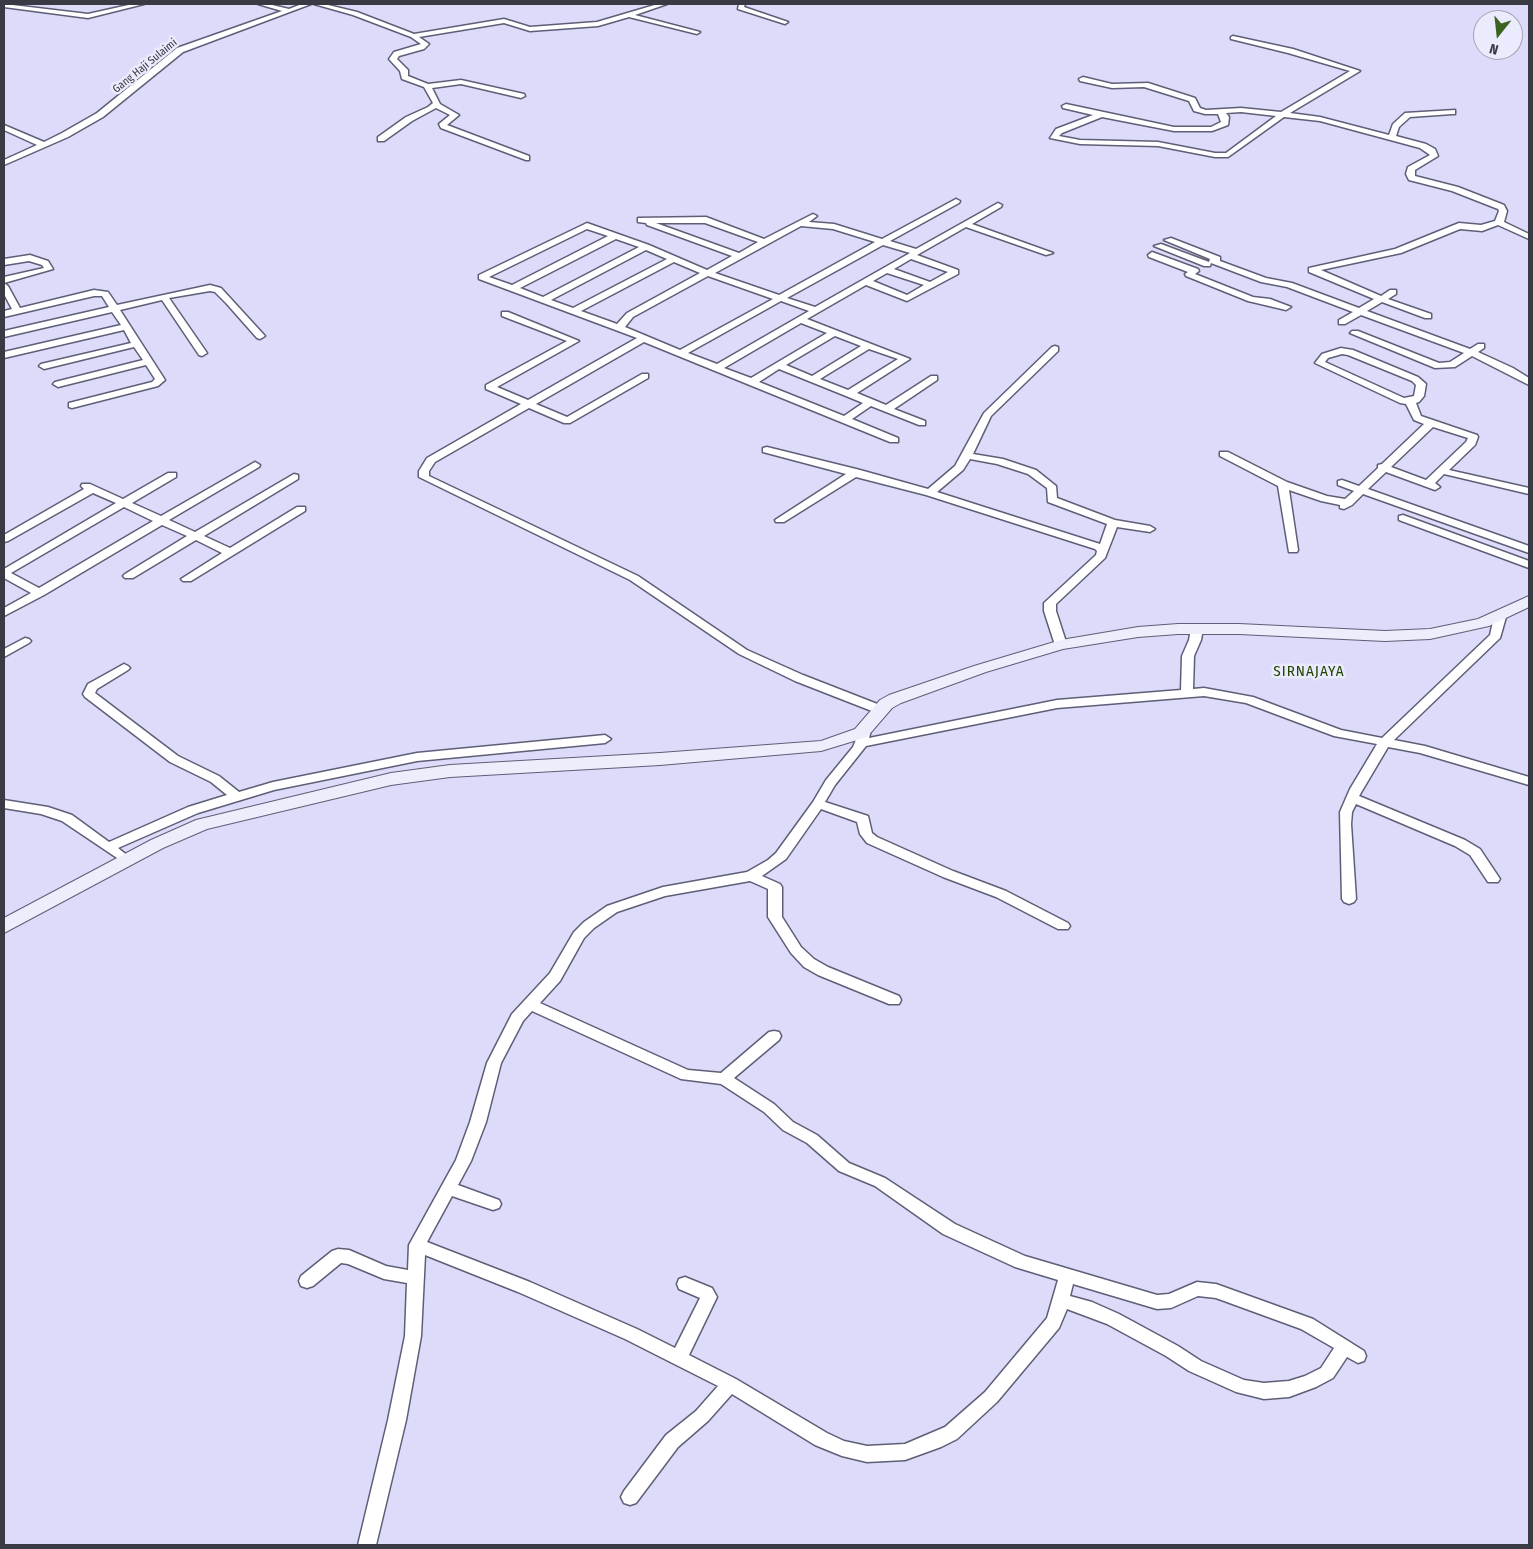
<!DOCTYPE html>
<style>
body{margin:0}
#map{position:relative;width:1533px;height:1549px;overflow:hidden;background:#dcdcfa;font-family:"Fira Sans Condensed",sans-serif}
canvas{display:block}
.frame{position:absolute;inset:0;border:5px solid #3a3a45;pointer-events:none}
.north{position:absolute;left:1473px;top:10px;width:50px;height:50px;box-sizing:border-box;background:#eaebfc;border:1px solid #a4a4b3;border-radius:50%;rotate:196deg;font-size:14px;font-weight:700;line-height:20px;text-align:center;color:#3a3a45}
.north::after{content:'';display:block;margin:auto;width:18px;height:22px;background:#3b631f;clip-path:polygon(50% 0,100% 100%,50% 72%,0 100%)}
</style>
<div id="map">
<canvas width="1533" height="1549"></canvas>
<div class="frame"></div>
<div class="north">N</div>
</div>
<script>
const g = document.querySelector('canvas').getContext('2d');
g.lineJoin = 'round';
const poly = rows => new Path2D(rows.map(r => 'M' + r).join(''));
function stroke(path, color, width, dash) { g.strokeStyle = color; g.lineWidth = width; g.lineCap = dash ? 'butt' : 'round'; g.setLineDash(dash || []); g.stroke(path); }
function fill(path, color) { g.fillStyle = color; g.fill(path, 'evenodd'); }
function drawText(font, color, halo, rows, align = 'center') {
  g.font = font + ' "Fira Sans Condensed",sans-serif'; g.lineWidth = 5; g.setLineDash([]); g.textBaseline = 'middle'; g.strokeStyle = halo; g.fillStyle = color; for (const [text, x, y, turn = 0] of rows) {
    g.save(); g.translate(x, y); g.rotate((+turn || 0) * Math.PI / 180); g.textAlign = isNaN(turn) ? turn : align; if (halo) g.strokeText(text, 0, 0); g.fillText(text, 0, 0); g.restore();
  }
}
const street = poly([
 [4,4,88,14,133,4,144,4,88,18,4,7,4,4],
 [258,4,268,4,289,9,302,4,311,4,183,52,103,117,68,137,4,165,4,160,37,145,4,130,4,125,44,142,62,133,97,113,177,48,282,11,258,4],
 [314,4,324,4,357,12,414,34,504,19,530,27,597,22,658,4,667,4,635,15,700,32,697,34,629,17,598,26,530,31,504,23,419,37,429,44,424,49,399,56,397,59,408,70,408,76,428,84,461,80,524,94,525,96,521,98,461,84,432,88,440,104,459,115,447,125,529,156,529,160,526,160,441,128,439,124,450,115,436,108,412,121,384,141,378,141,378,137,406,117,428,107,433,103,424,87,402,79,400,71,389,59,394,52,421,44,411,37,353,15,314,4],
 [739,4,745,4,744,7,788,22,785,24,738,9,739,4],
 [1233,36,1293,49,1360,71,1290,113,1320,117,1389,135,1393,124,1405,113,1455,110,1455,114,1452,114,1410,117,1399,127,1396,136,1426,144,1435,149,1438,156,1415,170,1415,176,1458,187,1504,205,1507,211,1504,222,1529,234,1529,239,1498,225,1482,231,1460,229,1401,253,1321,270,1381,296,1390,290,1396,290,1396,294,1388,299,1431,314,1431,318,1425,318,1382,302,1367,311,1470,349,1478,344,1484,344,1484,348,1478,352,1513,368,1529,378,1529,385,1472,356,1455,367,1435,368,1350,333,1352,331,1358,331,1439,363,1450,362,1464,353,1361,315,1345,324,1339,324,1339,320,1353,312,1287,287,1261,282,1211,263,1210,266,1204,266,1154,246,1161,244,1209,262,1210,259,1164,240,1171,238,1220,257,1220,261,1266,278,1292,283,1359,308,1374,299,1309,272,1309,268,1395,249,1459,223,1481,225,1495,221,1499,211,1498,209,1452,191,1409,180,1406,174,1408,167,1430,155,1420,148,1320,121,1284,117,1228,157,1215,157,1158,146,1080,144,1050,138,1056,129,1093,115,1063,108,1062,106,1066,104,1174,127,1211,127,1221,122,1218,114,1205,114,1194,111,1189,101,1144,87,1112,88,1080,81,1079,79,1083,77,1112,84,1148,83,1195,98,1200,108,1206,110,1241,108,1281,112,1350,71,1288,53,1231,39,1231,37,1233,36],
 [1241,112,1276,116,1226,153,1215,153,1158,142,1080,140,1059,136,1062,133,1102,117,1174,131,1212,131,1228,125,1229,117,1226,113,1241,112],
 [956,199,960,201,959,203,890,241,916,249,998,203,1002,205,1001,207,972,224,1053,253,1046,255,966,227,917,255,958,270,958,274,907,301,866,285,807,319,910,359,857,393,886,405,931,376,937,376,937,380,894,409,925,421,925,425,919,425,871,406,852,419,898,438,898,442,890,442,644,342,536,404,567,417,642,374,648,374,648,378,570,423,564,423,529,408,435,462,429,471,429,476,638,576,747,650,803,675,885,707,887,710,885,713,877,713,795,681,739,654,630,580,419,477,419,471,427,458,521,404,486,389,486,385,567,341,502,316,502,312,508,312,579,341,497,387,528,400,637,338,479,279,479,275,587,223,649,245,707,270,732,256,647,225,646,223,638,222,638,218,706,217,764,239,813,214,817,216,809,222,834,224,882,239,956,199],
 [656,223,705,223,758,242,739,253,656,223],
 [801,226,833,229,875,242,779,295,715,273,801,226],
 [587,229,608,236,512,285,489,277,587,229],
 [616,239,639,247,543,297,520,288,616,239],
 [883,245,910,253,815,307,787,298,883,245],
 [646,250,667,259,573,308,551,300,646,250],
 [911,259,948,272,930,282,894,269,911,259],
 [674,262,700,273,627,313,617,324,581,311,674,262],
 [887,273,924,285,907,295,873,281,887,273],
 [708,276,773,299,680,350,625,327,633,317,708,276],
 [781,301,809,311,717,364,688,353,781,301],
 [801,323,827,333,751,378,724,368,801,323],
 [835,336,861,346,812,376,786,365,835,336],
 [869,349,898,359,848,390,820,379,869,349],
 [779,369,846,396,863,403,844,416,759,382,779,369],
 [1152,252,1198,269,1199,271,1195,274,1253,297,1270,299,1291,307,1286,310,1248,301,1186,276,1185,274,1188,272,1149,257,1148,255,1152,252],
 [30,255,48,261,53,269,4,283,4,277,44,268,42,265,29,261,4,265,4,259,30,255],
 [4,283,8,286,20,308,94,290,108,292,117,305,210,285,221,288,265,336,260,339,257,338,226,303,215,292,210,291,169,298,207,353,202,356,199,355,162,300,120,310,165,380,158,386,72,408,69,407,69,403,152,382,155,379,146,365,58,387,53,384,55,382,143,360,134,347,44,369,39,366,41,364,131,343,124,330,4,358,4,352,121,325,112,312,4,337,4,331,109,307,102,296,94,296,4,317,4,311,12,309,4,294,4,283],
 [1055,346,1058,347,1058,351,991,416,973,454,1003,459,1036,470,1056,486,1057,498,1115,520,1150,526,1155,529,1150,532,1117,527,1105,558,1056,604,1056,611,1067,645,1065,647,1057,647,1055,645,1044,611,1044,603,1096,555,1097,551,1095,549,926,495,856,477,784,522,776,522,775,520,846,474,763,452,763,448,767,447,860,470,928,489,955,466,984,413,1052,347,1055,346],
 [970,459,997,464,1028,474,1047,488,1048,502,1107,524,1100,544,937,492,963,470,970,459],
 [1341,348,1353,350,1418,377,1426,384,1424,396,1419,402,1416,403,1421,416,1477,435,1478,437,1475,445,1449,470,1529,488,1529,494,1444,474,1435,483,1440,487,1435,490,1386,472,1368,489,1529,546,1529,553,1363,494,1352,505,1344,509,1340,508,1340,505,1321,501,1289,490,1298,550,1297,552,1289,552,1278,486,1220,456,1220,452,1228,452,1287,482,1327,496,1345,499,1354,491,1338,485,1338,481,1342,480,1359,486,1378,468,1378,465,1382,464,1424,424,1414,420,1406,404,1400,403,1315,363,1322,354,1341,348],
 [1342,354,1348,355,1412,381,1416,385,1414,396,1404,398,1325,362,1328,358,1342,354],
 [1433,427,1468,438,1466,442,1426,480,1391,467,1433,427],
 [255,462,260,465,259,467,169,520,195,532,294,474,298,475,298,479,204,536,230,548,297,507,305,507,305,511,191,581,183,581,181,579,222,553,196,540,133,578,125,578,123,576,125,574,187,536,162,525,44,595,4,616,4,608,31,593,4,578,4,569,116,503,93,493,8,541,4,542,4,535,84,489,81,486,82,484,90,484,123,499,168,473,176,473,176,477,132,503,161,516,255,462],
 [124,507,153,521,39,588,11,573,124,507],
 [1403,515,1529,561,1529,568,1399,520,1399,516,1403,515],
 [1500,614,1506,617,1500,638,1394,740,1425,746,1529,777,1529,785,1420,753,1388,747,1359,796,1465,840,1480,849,1500,879,1498,882,1488,882,1470,855,1455,846,1356,804,1352,812,1351,824,1356,899,1354,902,1349,904,1344,902,1342,899,1340,812,1350,789,1377,744,1334,736,1246,703,1204,696,1057,708,866,746,835,785,825,802,868,816,872,833,877,837,953,871,1006,891,1068,923,1070,926,1068,929,1058,929,996,897,943,877,867,843,860,834,857,822,821,809,786,859,762,876,780,884,782,887,782,917,801,947,814,959,828,967,899,996,901,1000,899,1004,889,1004,818,975,804,967,791,953,768,917,768,889,750,881,665,896,617,912,594,928,584,938,560,981,540,1003,688,1070,721,1073,769,1032,774,1031,779,1032,781,1036,779,1040,734,1078,774,1104,793,1122,817,1135,849,1163,885,1178,955,1224,1025,1256,1157,1295,1169,1294,1197,1282,1216,1284,1313,1319,1364,1351,1366,1356,1364,1361,1358,1363,1347,1357,1333,1378,1316,1387,1289,1397,1264,1399,1236,1392,1189,1371,1166,1356,1107,1324,1067,1309,1059,1328,997,1402,957,1439,941,1447,905,1460,867,1462,842,1456,815,1445,732,1394,708,1421,678,1447,636,1503,630,1505,624,1503,621,1497,624,1491,666,1435,696,1411,718,1386,625,1339,518,1292,425,1255,421,1336,406,1420,376,1545,358,1545,388,1420,405,1336,407,1283,384,1279,348,1264,341,1263,313,1286,307,1288,301,1286,299,1281,301,1276,332,1251,338,1249,349,1250,386,1266,408,1270,409,1245,456,1160,470,1122,487,1063,512,1014,550,973,574,932,584,922,607,906,663,887,747,872,768,860,776,853,813,802,826,780,853,747,861,727,869,727,871,730,869,738,1057,700,1181,690,1182,656,1189,640,1191,629,1197,626,1203,629,1201,640,1194,656,1193,689,1204,688,1253,697,1341,730,1382,738,1490,635,1494,617,1500,614],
 [532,1011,681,1079,721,1084,764,1112,783,1130,807,1143,839,1171,875,1186,943,1234,1015,1267,1058,1280,1047,1318,985,1392,945,1427,905,1444,867,1446,844,1441,827,1433,736,1379,689,1355,717,1297,712,1288,685,1277,679,1279,677,1284,679,1289,700,1298,675,1348,637,1329,530,1282,427,1242,452,1196,493,1210,499,1208,501,1204,499,1200,458,1185,471,1161,486,1122,501,1063,523,1021,532,1011],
 [1073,1284,1157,1309,1171,1308,1198,1296,1216,1298,1301,1329,1334,1348,1321,1368,1305,1376,1289,1381,1264,1383,1244,1380,1201,1361,1178,1346,1119,1314,1092,1302,1070,1296,1073,1284],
 [25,638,29,639,31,641,29,643,4,657,4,649,25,638],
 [124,664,128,666,130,668,128,670,97,689,95,693,178,756,219,776,239,792,273,782,417,753,605,735,611,739,605,743,417,761,274,790,198,813,118,848,133,860,126,864,62,821,41,814,4,808,4,800,48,807,72,815,109,842,188,807,227,795,211,782,170,762,85,697,83,694,88,684,124,664]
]);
const secondary = poly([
 [1529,596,1529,607,1489,626,1430,639,1385,641,1239,634,1178,634,1138,637,1063,649,986,672,901,703,892,708,867,737,821,751,660,765,450,777,391,785,207,829,163,848,4,933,4,918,151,840,196,820,391,773,450,765,660,753,821,741,855,729,880,700,889,695,974,666,1061,640,1138,627,1178,624,1239,624,1385,631,1430,629,1478,619,1529,596]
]);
const farStreetnames = [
 ["Gang Haji Sulaimi",145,66,-39]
];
const quarterNames = [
 ["SIRNAJAYA",1309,672]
];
stroke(street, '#5e5e77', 3);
stroke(secondary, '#5e5e77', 2);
fill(street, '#fff');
fill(secondary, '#ededfc');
drawText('11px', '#3a3a45', '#eaebfc', farStreetnames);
g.letterSpacing = '1px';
drawText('15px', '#214401', '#eaebfc', quarterNames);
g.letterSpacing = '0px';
</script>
